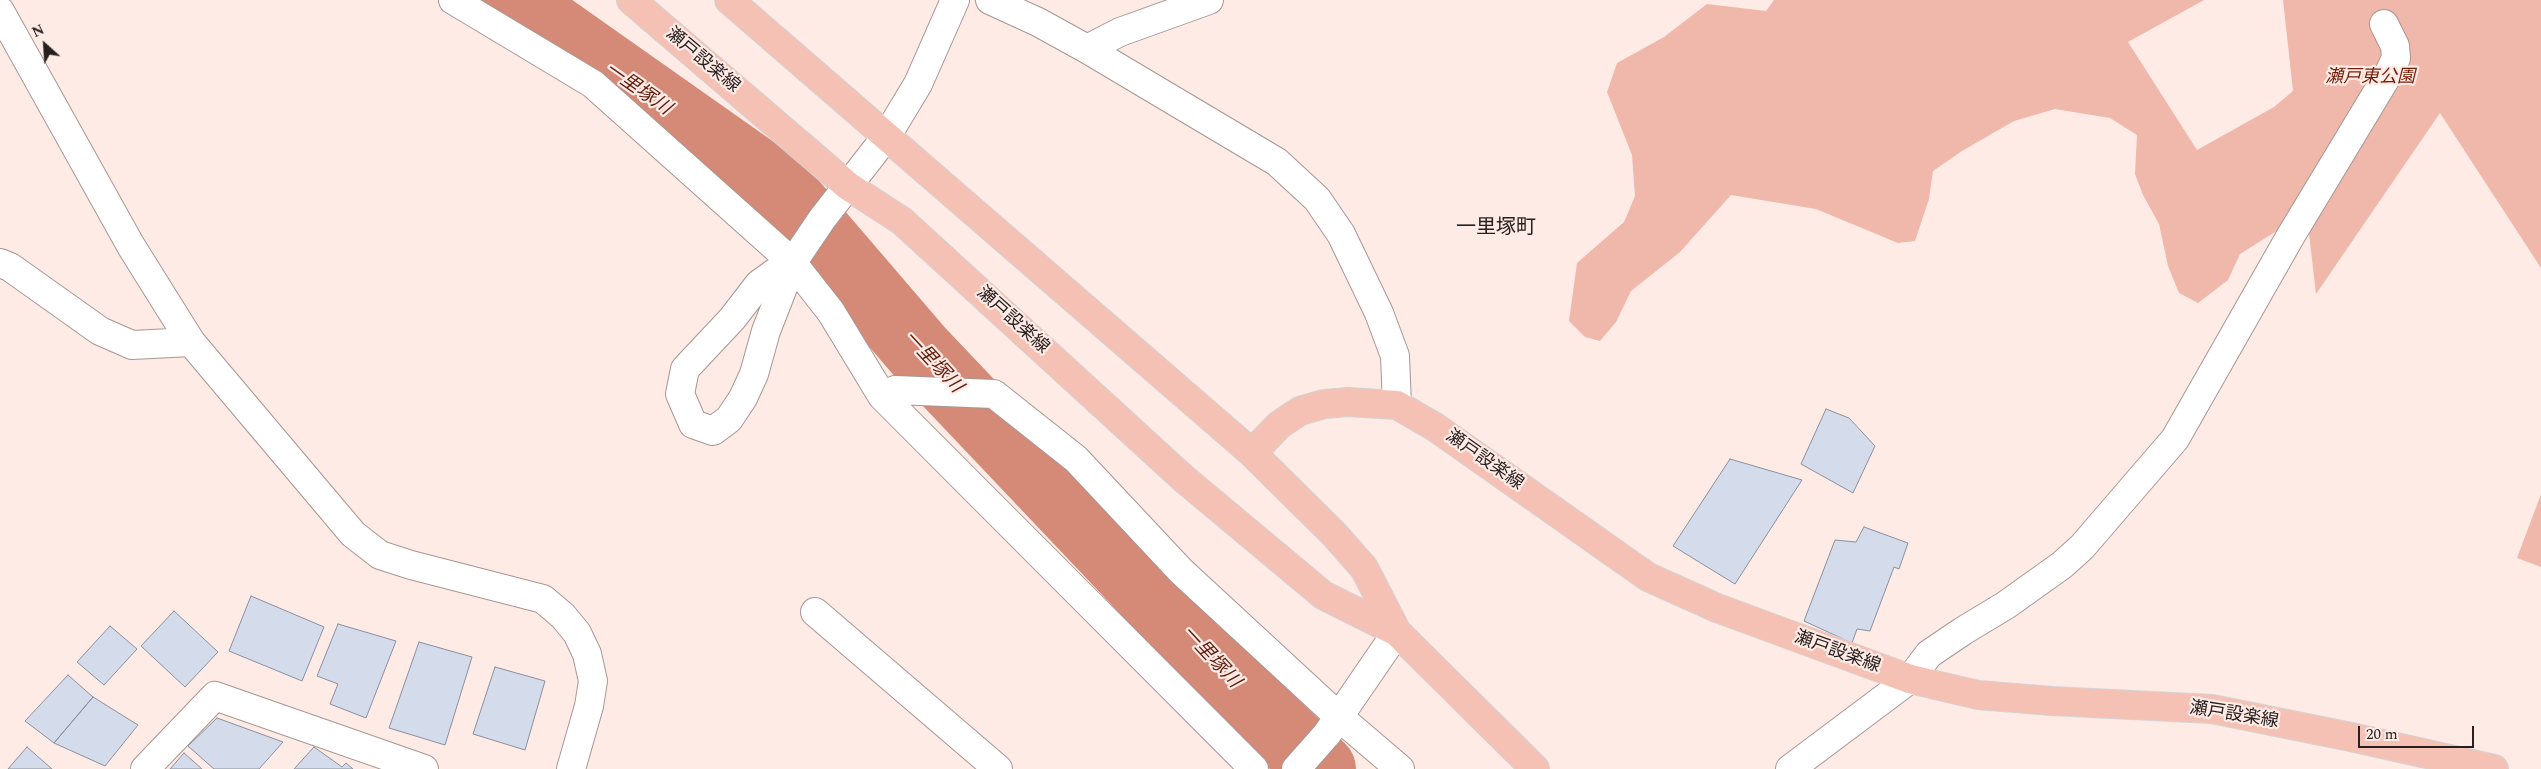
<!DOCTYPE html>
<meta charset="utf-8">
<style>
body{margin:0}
#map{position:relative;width:2541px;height:769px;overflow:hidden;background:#ffebe6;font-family:Spectral,serif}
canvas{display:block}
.north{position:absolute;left:20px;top:20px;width:50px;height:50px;-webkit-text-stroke:4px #ffebe6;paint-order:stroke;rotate:334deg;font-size:14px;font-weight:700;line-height:20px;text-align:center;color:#27201f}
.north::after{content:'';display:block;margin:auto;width:18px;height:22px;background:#27201f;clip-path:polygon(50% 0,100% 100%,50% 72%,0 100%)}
.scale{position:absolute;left:2358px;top:726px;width:116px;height:22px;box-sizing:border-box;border:2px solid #27201f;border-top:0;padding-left:6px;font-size:15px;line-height:18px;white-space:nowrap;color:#27201f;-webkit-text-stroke:4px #ffebe6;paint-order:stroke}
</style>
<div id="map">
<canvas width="2541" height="769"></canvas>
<div class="north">N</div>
<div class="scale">20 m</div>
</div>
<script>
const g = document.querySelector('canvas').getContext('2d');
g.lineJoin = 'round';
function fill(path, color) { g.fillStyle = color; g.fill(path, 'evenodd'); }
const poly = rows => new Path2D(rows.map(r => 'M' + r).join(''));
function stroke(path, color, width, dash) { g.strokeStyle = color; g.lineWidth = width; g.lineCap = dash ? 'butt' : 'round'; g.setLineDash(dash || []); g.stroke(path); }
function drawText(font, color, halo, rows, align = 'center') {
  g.font = font + ' Spectral,"Noto Sans JP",serif'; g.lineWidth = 4.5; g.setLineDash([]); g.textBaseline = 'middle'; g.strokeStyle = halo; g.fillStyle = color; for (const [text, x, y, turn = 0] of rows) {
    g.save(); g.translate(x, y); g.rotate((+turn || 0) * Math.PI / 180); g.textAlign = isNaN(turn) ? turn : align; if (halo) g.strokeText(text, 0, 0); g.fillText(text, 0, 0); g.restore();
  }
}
const green = poly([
 [1774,0,2204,0,2128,42,2197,150,2274,107,2293,91,2283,0,2541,0,2541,268,2440,113,2316,294,2304,190,2286,225,2240,254,2228,280,2198,303,2179,293,2168,266,2159,224,2143,195,2135,174,2137,135,2110,118,2055,109,2014,121,1962,151,1933,171,1929,199,1915,241,1898,243,1816,209,1731,195,1680,252,1631,291,1616,322,1600,341,1585,337,1569,321,1577,263,1624,222,1635,196,1632,155,1607,92,1617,63,1664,37,1707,4,1766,11],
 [2541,494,2541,567,2517,558]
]);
const river = poly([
 [508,0,547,25,780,189,919,351,1268,719,1321,769]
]);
const building = poly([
 [1826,409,1849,418,1875,446,1853,493,1801,464,1826,409],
 [1730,459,1802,480,1735,584,1673,546,1730,459],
 [1864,527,1908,543,1899,569,1894,567,1870,631,1857,629,1852,643,1804,621,1835,540,1856,542,1864,527],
 [251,596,324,627,302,681,229,651,251,596],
 [174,611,218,652,185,687,141,646,174,611],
 [338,624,396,641,366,718,330,704,338,684,317,676,338,624],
 [110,626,137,649,104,685,77,662,110,626],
 [419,642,472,657,445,745,389,728,419,642],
 [495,667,545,681,525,750,473,734,495,667],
 [68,675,93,697,54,743,25,721,68,675],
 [93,697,138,725,105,766,54,743,93,697],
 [217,718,283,742,259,769,214,769,188,746,217,718],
 [27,747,52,769,8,769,27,747],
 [314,747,342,767,346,763,353,769,294,769,314,747],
 [184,753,202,769,170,769,184,753]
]);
const minor = poly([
 [453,0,593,84,791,261,831,312,882,396,1254,769],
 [990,0,1038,22,1087,49,1120,32,1209,0],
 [0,11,131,246,191,342,353,534,380,555,411,565,543,599,563,616,577,633,587,654,593,681,589,706,571,769],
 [1087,49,1277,162,1317,199,1341,234,1379,313,1395,356,1397,405],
 [791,261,784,285,766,331,754,374,743,398,729,419,713,431,693,424,680,394,685,369,732,319,759,284,791,261,797,256,822,219,886,137,918,84,955,0],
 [0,263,10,267,100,331,132,345,191,342],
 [882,396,895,390,994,394,1076,459,1181,571,1339,717,1400,769],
 [815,612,998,769],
 [145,769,215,696,424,769],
 [1296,769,1327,734,1397,632],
 [1790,769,1910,679,1929,654,1963,631,2006,605,2062,565,2082,547,2175,439,2290,237,2389,73,2396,58,2395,46,2384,24]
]);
const major = poly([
 [631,0,848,186,902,221,1183,478,1323,595,1397,632,1535,769],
 [729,0,1252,453,1334,534,1364,568,1397,632],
 [1252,453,1279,425,1300,411,1324,404,1348,402,1397,405,1435,427,1648,577,1717,608,1910,679,1978,695,2052,701,2212,709,2351,737,2494,769]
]);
const streetNames = [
 ["瀬戸設楽線",702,61,40],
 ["瀬戸設楽線",1012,321,42],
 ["瀬戸設楽線",1484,461,35],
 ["瀬戸設楽線",1837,653,20],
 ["瀬戸設楽線",2234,716,9]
];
const parkNames = [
 ["瀬戸東公園",2370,78]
];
const waterNames = [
 ["一里塚川",637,90,35],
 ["一里塚川",932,363,47],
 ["一里塚川",1210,658,47]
];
const quarterNames = [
 ["一里塚町",1496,229]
];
fill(green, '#efb8ab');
stroke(river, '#d48a77', 70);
fill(building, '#d4dbea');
stroke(building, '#898f9d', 1);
stroke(minor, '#a89692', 30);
stroke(major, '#d4d2d2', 30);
stroke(minor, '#fff', 28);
stroke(major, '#f4c1b4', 28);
drawText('18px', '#27201f', '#ffebe6', streetNames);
drawText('italic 18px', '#741c05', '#ffebe6', parkNames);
drawText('italic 19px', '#601d0d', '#ffebe6', waterNames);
drawText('20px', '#27201f', '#ffebe6', quarterNames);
</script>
